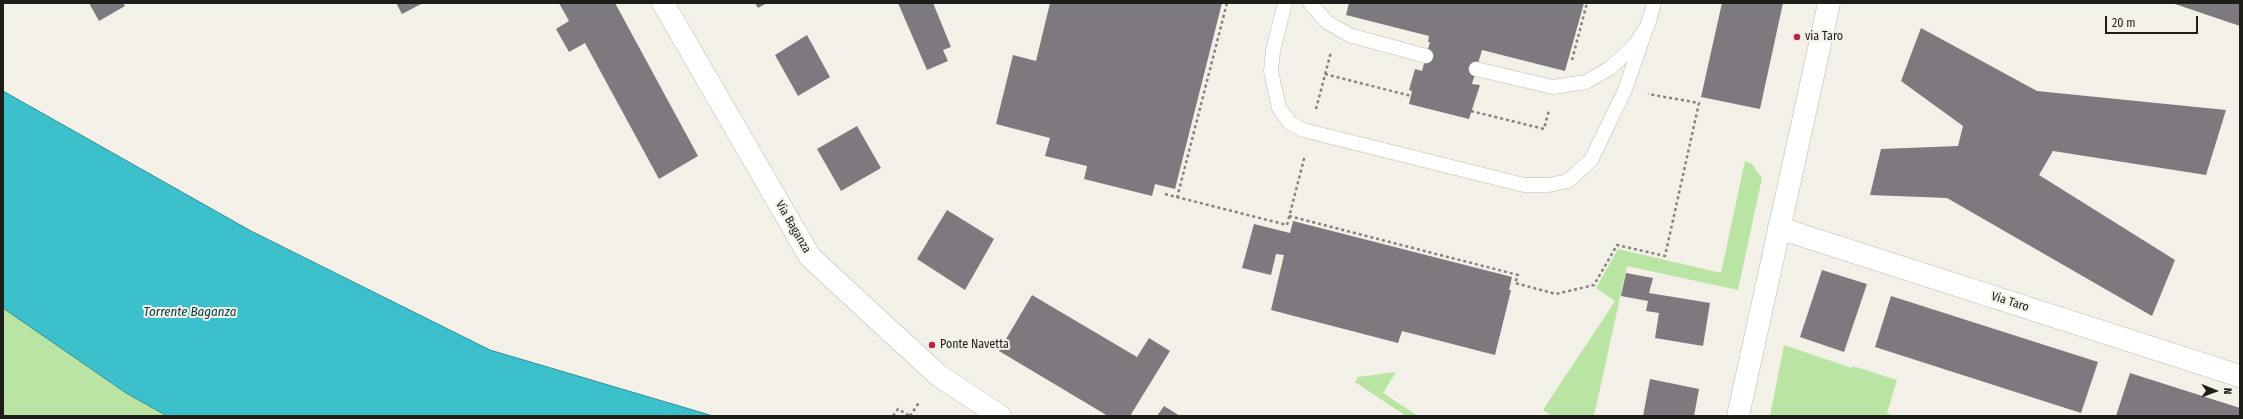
<!DOCTYPE html>
<style>
body{margin:0}
#map{position:relative;width:2243px;height:419px;overflow:hidden;background:#f3f0e8;font-family:"Fira Sans Condensed",sans-serif}
canvas{display:block}
.frame{position:absolute;inset:0;border:4px solid #1d1d1a;pointer-events:none}
.north{position:absolute;left:2195px;top:371px;width:40px;height:40px;-webkit-text-stroke:3px #f3f0e8;paint-order:stroke;rotate:91deg;font-size:11px;font-weight:700;line-height:16px;text-align:center;color:#1d1d1a}
.north::after{content:'';display:block;margin:auto;width:14px;height:18px;background:#1d1d1a;clip-path:polygon(50% 0,100% 100%,50% 72%,0 100%)}
.scale{position:absolute;left:2105px;top:16px;width:93px;height:18px;box-sizing:border-box;border:2px solid #1d1d1a;border-top:0;padding-left:5px;font-size:12px;line-height:14px;white-space:nowrap;color:#1d1d1a;-webkit-text-stroke:3px #f3f0e8;paint-order:stroke}
</style>
<div id="map">
<canvas width="2243" height="419"></canvas>
<div class="frame"></div>
<div class="north">N</div>
<div class="scale">20 m</div>
</div>
<script>
const g = document.querySelector('canvas').getContext('2d');
g.lineJoin = 'round';
function fill(path, color) { g.fillStyle = color; g.fill(path, 'evenodd'); }
const poly = rows => new Path2D(rows.map(r => 'M' + r).join(''));
function stroke(path, color, width, dash) { g.strokeStyle = color; g.lineWidth = width; g.lineCap = dash ? 'butt' : 'round'; g.setLineDash(dash || []); g.stroke(path); }
function drawText(font, color, halo, rows, align = 'center') {
  g.font = font + ' "Fira Sans Condensed",sans-serif'; g.lineWidth = 4; g.setLineDash([]); g.textBaseline = 'middle'; g.strokeStyle = halo; g.fillStyle = color; for (const [text, x, y, turn = 0] of rows) {
    g.save(); g.translate(x, y); g.rotate((+turn || 0) * Math.PI / 180); g.textAlign = isNaN(turn) ? turn : align; if (halo) g.strokeText(text, 0, 0); g.fillText(text, 0, 0); g.restore();
  }
}
const green = poly([
 [1745,161,1751,163,1762,178,1738,290,1627,266,1594,416,1552,416,1543,410,1615,301,1596,288,1618,249,1721,273],
 [3,308,126,393,167,416,3,416],
 [1784,345,1852,368,1853,366,1897,380,1887,413,1895,416,1770,416],
 [1396,372,1383,393,1418,416,1406,416,1355,382,1358,377]
]);
const water = poly([
 [3,91,251,231,490,350,713,416,167,416,126,393,3,308,3,91]
]);
const building = poly([
 [89,3,123,3,125,6,99,21],
 [396,3,423,3,402,14],
 [559,3,615,3,698,156,659,179,585,43,569,52,556,29,569,21],
 [755,3,767,3,758,8],
 [898,3,933,3,951,47,943,50,948,61,927,70],
 [1050,3,1222,3,1175,189,1155,184,1152,196,1084,179,1087,166,1045,156,1050,138,996,124,1013,55,1036,61],
 [1349,3,1584,3,1565,71,1482,50,1472,84,1480,85,1469,119,1409,104,1412,91,1409,90,1415,69,1422,71,1430,42,1428,42,1429,36,1346,15],
 [1722,3,1783,3,1760,109,1701,97],
 [2172,3,2240,3,2240,26],
 [1921,28,2037,91,2226,110,2206,175,2053,151,2039,175,2175,260,2152,316,1947,198,1870,195,1881,149,1958,146,1963,126,1901,81],
 [807,35,830,77,798,96,775,55],
 [857,126,881,168,841,191,817,149],
 [947,210,994,239,965,290,917,259],
 [1293,221,1512,277,1509,290,1511,290,1495,355,1402,331,1398,343,1271,310,1284,255,1276,254,1271,275,1242,268,1254,224,1290,233],
 [1822,270,1867,284,1844,352,1800,337],
 [1626,273,1653,278,1649,293,1710,303,1703,346,1655,338,1659,313,1646,311,1648,301,1621,296],
 [1032,295,1137,357,1149,338,1170,351,1130,416,1108,416,999,351],
 [1891,296,2098,362,2081,413,1875,347],
 [2130,373,2240,408,2240,416,2116,416],
 [1650,379,1699,389,1694,416,1643,416],
 [1164,406,1180,416,1157,416]
]);
const path = poly([
 [1572,60,1587,3],
 [1325,74,1411,96],
 [1316,109,1331,52],
 [1471,111,1544,129,1549,110],
 [1165,194,1287,225,1305,155],
 [1177,198,1227,3],
 [1289,216,1518,275,1515,283,1556,294,1594,285,1617,245,1665,256,1699,103,1648,94],
 [893,416,898,409,910,416],
 [910,416,920,401]
]);
const service = poly([
 [1285,3,1273,51,1271,71,1279,108,1290,123,1303,130,1524,185,1549,185,1568,181,1591,160,1625,90,1650,17],
 [1310,3,1327,22,1349,35,1426,56],
 [1476,69,1553,87,1586,82,1610,68,1634,46,1648,25,1654,3]
]);
const minor = poly([
 [663,3,810,257,938,375,1000,416],
 [1779,228,2240,376],
 [1738,416,1829,3]
]);
const markers = [
 [1797,37,4,"#b72542"],
 [932,345,4,"#b72542"]
];
const poiNames = [
 ["via Taro",1805,37],
 ["Ponte Navetta",940,345]
];
const streetNames = [
 ["Via Baganza",793,227,60],
 ["Via Taro",2010,302,18]
];
const waterNames = [
 ["Torrente Baganza",190,312]
];
fill(green, '#b9e4a4');
fill(water, '#3cc0cc');
stroke(water, '#338f97', 1);
fill(building, '#7d797f');
stroke(service, '#bdbbb3', 15);
stroke(minor, '#bdbbb3', 23);
stroke(path, '#84837d', 2.5, [3, 3]);
stroke(service, '#fff', 14);
stroke(minor, '#fff', 22);
for (const [x, y, r, color] of markers) { const dot = new Path2D(); dot.arc(x, y, r, 0, 2 * Math.PI); g.fillStyle = color; g.fill(dot); stroke(dot, '#f3f0e8', 1.5); }
drawText('12px', '#1d1d1a', '#f3f0e8', poiNames, 'left');
drawText('12px', '#1d1d1a', '#f3f0e8', streetNames);
drawText('italic 13px', '#034146', '#f3f0e8', waterNames);
</script>
